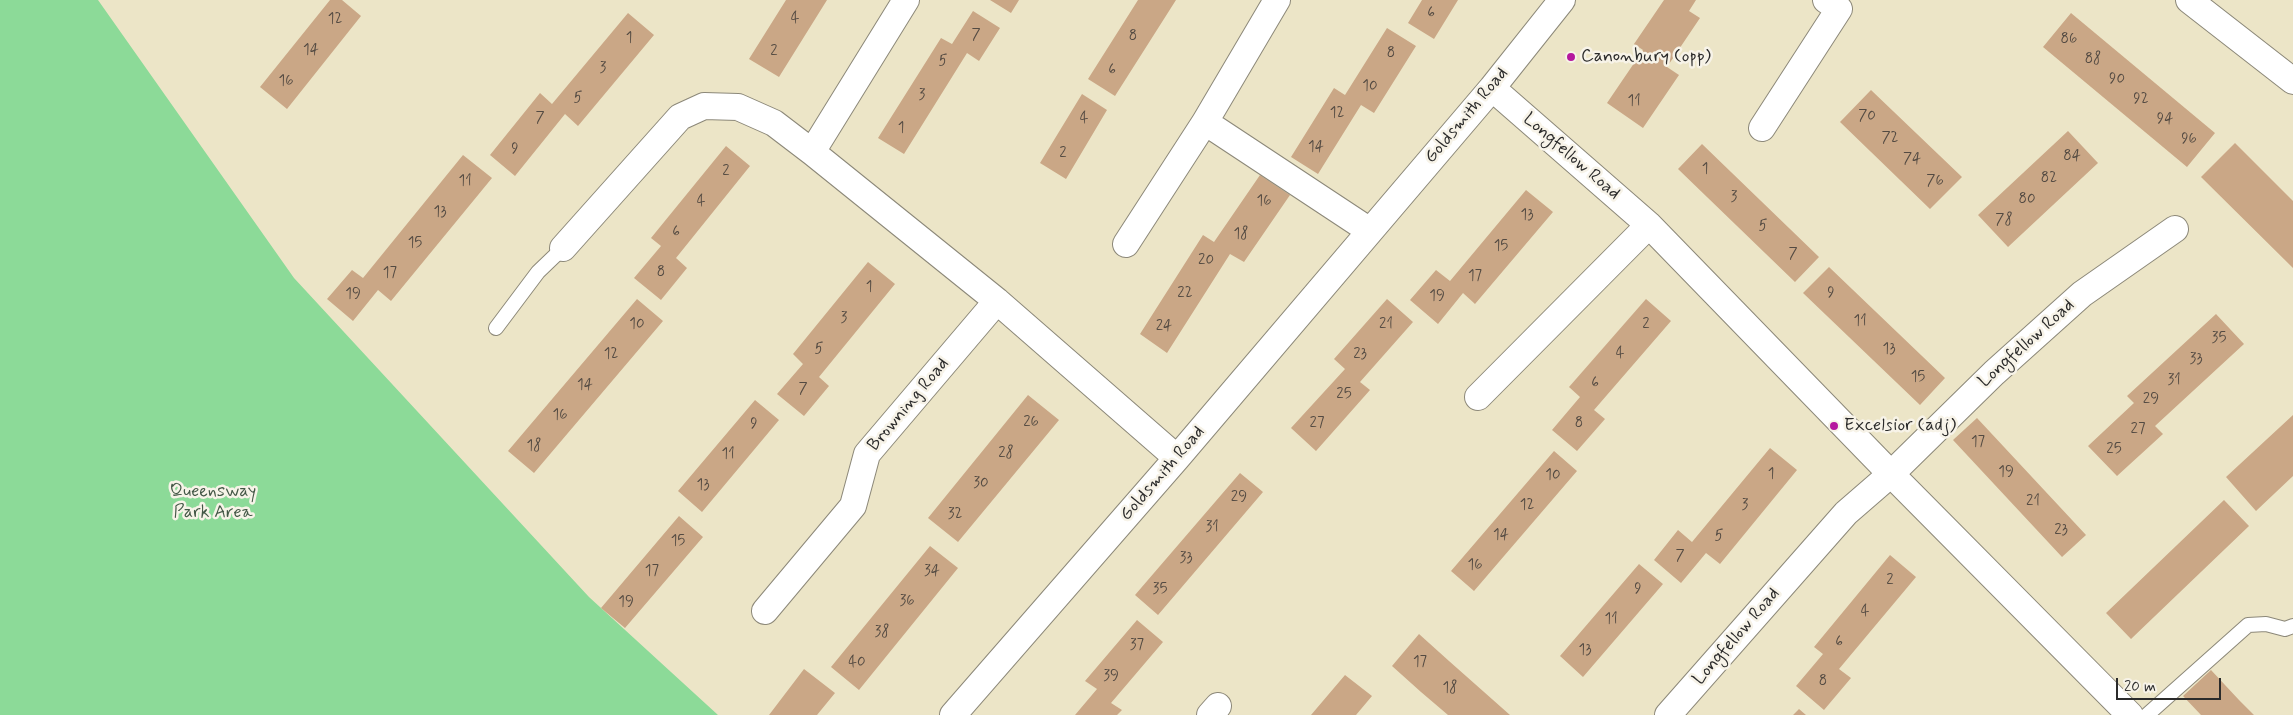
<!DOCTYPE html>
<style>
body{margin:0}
#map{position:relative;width:2293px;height:715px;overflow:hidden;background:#ece5c7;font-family:Mynerve,sans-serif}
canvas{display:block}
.scale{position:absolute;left:2116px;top:678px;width:105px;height:22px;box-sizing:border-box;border:2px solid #2b2b2b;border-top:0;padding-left:6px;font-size:15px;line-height:18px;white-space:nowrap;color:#2b2b2b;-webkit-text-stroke:4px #f7f3e8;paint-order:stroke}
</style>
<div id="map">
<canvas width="2293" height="715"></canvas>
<div class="scale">20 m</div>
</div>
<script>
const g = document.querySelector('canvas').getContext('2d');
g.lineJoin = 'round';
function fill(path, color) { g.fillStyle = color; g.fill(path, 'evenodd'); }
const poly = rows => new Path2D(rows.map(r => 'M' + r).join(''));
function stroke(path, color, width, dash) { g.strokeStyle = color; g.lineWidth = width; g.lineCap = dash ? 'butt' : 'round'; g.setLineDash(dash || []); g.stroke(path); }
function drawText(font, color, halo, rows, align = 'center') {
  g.font = font + ' Mynerve,sans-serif'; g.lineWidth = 5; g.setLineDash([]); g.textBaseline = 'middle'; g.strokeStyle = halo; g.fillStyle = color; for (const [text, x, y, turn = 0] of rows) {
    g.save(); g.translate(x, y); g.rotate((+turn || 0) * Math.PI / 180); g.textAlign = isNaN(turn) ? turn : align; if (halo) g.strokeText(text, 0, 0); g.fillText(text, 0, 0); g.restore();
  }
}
const green = poly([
 [0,0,98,0,294,278,589,597,718,715,0,715]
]);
const building = poly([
 [330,0,342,0,361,16,287,109,260,87],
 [786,0,827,0,779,77,749,59],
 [990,0,1019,0,1011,13],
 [1138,0,1176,0,1115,96,1088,79],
 [1422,0,1458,0,1434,39,1408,23],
 [1664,0,1696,0,1689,11,1700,18,1667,67,1679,75,1643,128,1607,103,1643,50,1634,44],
 [973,11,1000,28,979,61,967,53,904,154,878,138,941,38,952,44],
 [628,13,654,35,578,126,565,114,515,176,490,155,540,93,552,104],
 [2071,13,2215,133,2187,167,2043,47],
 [1387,28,1416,46,1374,113,1361,105,1318,174,1291,157,1334,88,1345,95],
 [1871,90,1962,177,1930,209,1840,122],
 [1082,94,1107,110,1066,179,1040,163],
 [2068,131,2098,163,2008,247,1978,215],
 [2235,143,2293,201,2293,268,2201,177],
 [1702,144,1819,257,1795,282,1678,169],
 [726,146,750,166,676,258,687,268,661,300,634,278,661,246,651,238],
 [463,155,492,178,391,301,378,290,353,321,327,299,352,270,363,278],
 [1260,175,1290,195,1244,262,1230,254,1167,353,1140,334,1203,235,1214,242],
 [1526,190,1553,212,1475,304,1463,293,1438,324,1410,300,1436,270,1450,281],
 [868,262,895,284,819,377,829,386,804,416,777,394,803,364,793,354],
 [1829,267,1945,378,1920,405,1803,293],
 [637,299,663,321,534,473,508,451],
 [1387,299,1413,322,1360,382,1370,390,1316,451,1291,428,1345,369,1334,359],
 [1646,299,1671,321,1594,410,1605,419,1577,451,1552,430,1580,397,1569,387],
 [2216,314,2244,344,2155,426,2163,434,2117,476,2088,446,2134,403,2127,396],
 [1028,395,1059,420,958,542,928,518],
 [755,400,779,420,702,512,678,491],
 [2293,415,2293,476,2256,511,2226,477],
 [1977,418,2086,535,2062,557,1953,440],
 [1770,448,1797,470,1720,564,1706,553,1681,583,1654,560,1678,530,1692,542],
 [1554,451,1577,471,1474,591,1451,571],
 [1240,473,1263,492,1158,615,1135,595],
 [2224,500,2249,526,2131,639,2106,613],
 [679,516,703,537,625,628,601,608],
 [930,546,958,568,859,690,831,667],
 [1890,555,1916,577,1839,669,1851,678,1824,710,1796,686,1823,654,1814,647],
 [1639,564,1663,584,1583,677,1560,656],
 [1137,620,1163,642,1111,703,1122,710,1117,715,1075,715,1097,689,1085,681],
 [1419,634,1449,661,1510,715,1448,715,1421,692,1392,666],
 [804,669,835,693,817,715,769,715],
 [2211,670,2239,700,2254,715,2201,715,2183,696],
 [1345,675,1372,696,1356,715,1311,715],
 [1799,709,1806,715,1793,715]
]);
const service = poly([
 [496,328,538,272,563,248],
 [2147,715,2248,625,2266,624,2285,629,2293,626]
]);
const minor = poly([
 [2189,0,2293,81],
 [1492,88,1649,225,1891,474,2130,715],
 [1205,122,1370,231],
 [1762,128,1839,9,1826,0],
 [812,152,906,0],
 [1126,244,1205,122,1277,0],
 [563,248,680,117,704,106,738,107,774,123,812,152,997,301,1177,458],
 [1478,397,1649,225],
 [765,611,853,506,867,454,997,301],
 [953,715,1177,458,1492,88,1562,0],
 [1210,715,1218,706],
 [1668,715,1846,513,1891,474,1994,373,2082,294,2175,229]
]);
const markers = [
 [1571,57,5,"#b5179e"],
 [1834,426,5,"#b5179e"]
];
const numberNames = [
 ["6",1431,14],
 ["4",795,19],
 ["12",335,20],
 ["7",976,36],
 ["8",1133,37],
 ["1",629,39],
 ["86",2069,40],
 ["14",311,51],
 ["2",774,52],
 ["8",1391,54],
 ["88",2093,60],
 ["5",943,62],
 ["3",603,69],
 ["6",1112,71],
 ["90",2117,80],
 ["16",286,82],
 ["10",1370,87],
 ["3",922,96],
 ["5",578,99],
 ["92",2141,100],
 ["11",1634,102],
 ["12",1337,114],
 ["70",1867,117],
 ["7",540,119],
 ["4",1084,119],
 ["94",2165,120],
 ["1",901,129],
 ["72",1890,139],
 ["96",2189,140],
 ["14",1316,148],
 ["9",515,150],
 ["2",1063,154],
 ["84",2072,157],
 ["74",1912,160],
 ["1",1705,170],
 ["2",726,172],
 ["82",2049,179],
 ["11",465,182],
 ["76",1935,182],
 ["3",1734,198],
 ["80",2027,200],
 ["4",701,202],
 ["16",1264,202],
 ["13",440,213],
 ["13",1527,216],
 ["78",2004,221],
 ["5",1763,227],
 ["6",676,233],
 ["18",1241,235],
 ["15",415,244],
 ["15",1501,247],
 ["7",1793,255],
 ["20",1206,261],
 ["8",661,273],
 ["17",390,274],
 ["17",1475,277],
 ["1",869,288],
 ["22",1185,294],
 ["9",1831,294],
 ["19",353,295],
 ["19",1437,297],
 ["3",844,319],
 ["11",1860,322],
 ["10",637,325],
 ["21",1386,325],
 ["2",1646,325],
 ["24",1164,327],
 ["35",2219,339],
 ["5",819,350],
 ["13",1889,350],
 ["4",1620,354],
 ["12",611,355],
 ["23",1360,355],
 ["33",2196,360],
 ["15",1918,378],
 ["31",2174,381],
 ["6",1595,384],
 ["14",585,386],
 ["7",803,390],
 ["25",1344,395],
 ["29",2151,400],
 ["16",560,416],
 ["26",1031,423],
 ["27",1317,424],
 ["8",1579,424],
 ["9",754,425],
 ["27",2138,430],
 ["17",1978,443],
 ["18",534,447],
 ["25",2114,450],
 ["28",1006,454],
 ["11",728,455],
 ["19",2006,473],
 ["1",1771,475],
 ["10",1553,476],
 ["30",981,484],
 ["13",703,486],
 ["29",1239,498],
 ["21",2033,502],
 ["12",1527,506],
 ["3",1745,506],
 ["32",955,515],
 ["31",1212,528],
 ["23",2061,531],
 ["14",1501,536],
 ["5",1719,537],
 ["15",678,542],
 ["7",1680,557],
 ["33",1186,559],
 ["16",1475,566],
 ["17",652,572],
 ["34",932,572],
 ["2",1890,581],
 ["35",1160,590],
 ["9",1638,590],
 ["36",907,602],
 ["19",626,603],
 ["4",1865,612],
 ["11",1611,620],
 ["38",882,633],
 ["6",1839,643],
 ["37",1137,646],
 ["13",1585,651],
 ["40",857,663],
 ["17",1420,663],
 ["39",1111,677],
 ["8",1823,682],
 ["18",1450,689]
];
const poiNames = [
 ["Canonbury (opp)",1581,57],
 ["Excelsior (adj)",1844,426]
];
const streetNames = [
 ["Goldsmith Road",1467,116,-50],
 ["Longfellow Road",1571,157,41],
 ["Longfellow Road",2027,344,-42],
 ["Browning Road",909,405,-50],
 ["Goldsmith Road",1163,474,-49],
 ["Longfellow Road",1737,637,-49]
];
const parkNames = [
 ["Queensway",213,492],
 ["Park Area",213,513]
];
fill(green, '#8cda98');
fill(building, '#caa786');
stroke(service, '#8c8879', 16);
stroke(minor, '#8c8879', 28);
stroke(service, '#fff', 14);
stroke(minor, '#fff', 26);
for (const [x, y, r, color] of markers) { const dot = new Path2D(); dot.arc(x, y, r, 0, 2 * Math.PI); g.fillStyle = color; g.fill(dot); stroke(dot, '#f7f3e8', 2); }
drawText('15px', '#534a42', null, numberNames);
drawText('18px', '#2b2b2b', '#f7f3e8', poiNames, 'left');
drawText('18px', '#2b2b2b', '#f7f3e8', streetNames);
drawText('18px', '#435746', '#f7f3e8', parkNames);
</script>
